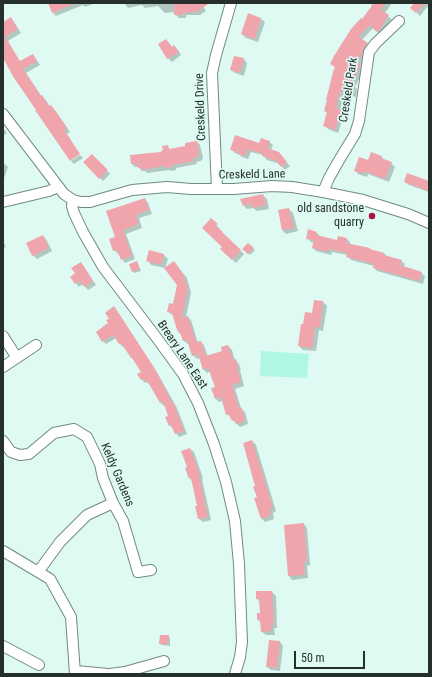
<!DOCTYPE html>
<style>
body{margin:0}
#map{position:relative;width:432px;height:677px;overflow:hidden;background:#defaf2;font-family:"Roboto Condensed",sans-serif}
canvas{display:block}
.frame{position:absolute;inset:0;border:4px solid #25302d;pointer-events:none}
.scale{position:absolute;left:294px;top:651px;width:71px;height:18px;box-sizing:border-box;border:2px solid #25302d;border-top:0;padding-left:5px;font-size:12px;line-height:14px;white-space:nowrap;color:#25302d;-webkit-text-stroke:3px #defaf2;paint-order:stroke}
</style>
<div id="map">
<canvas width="432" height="677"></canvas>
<div class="frame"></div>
<div class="scale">50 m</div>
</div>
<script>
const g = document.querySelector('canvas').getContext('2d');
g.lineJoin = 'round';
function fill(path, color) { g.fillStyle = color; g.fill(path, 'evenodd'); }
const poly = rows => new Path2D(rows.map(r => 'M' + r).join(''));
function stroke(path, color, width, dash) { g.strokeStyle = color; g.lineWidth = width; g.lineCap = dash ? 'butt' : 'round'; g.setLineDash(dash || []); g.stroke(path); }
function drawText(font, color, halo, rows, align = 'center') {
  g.font = font + ' "Roboto Condensed",sans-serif'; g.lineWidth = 3.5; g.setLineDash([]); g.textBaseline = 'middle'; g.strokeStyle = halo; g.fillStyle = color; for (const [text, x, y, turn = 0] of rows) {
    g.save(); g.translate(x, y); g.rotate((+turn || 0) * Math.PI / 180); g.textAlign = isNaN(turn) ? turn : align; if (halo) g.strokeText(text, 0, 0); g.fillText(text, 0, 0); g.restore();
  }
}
const green = poly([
 [261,351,309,354,307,378,260,376]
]);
const shadow = poly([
 [49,3,93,3,93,4,85,7,83,5,56,16,53,13],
 [124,3,201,3,206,11,200,15,186,15,186,18,179,18,175,14,175,12,165,13,158,6,145,8,142,5,128,8],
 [373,3,392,3,385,13,392,20,381,35,373,28,362,40,371,47,360,66,364,69,355,87,357,89,356,97,344,94,340,111,344,112,347,116,345,122,342,121,338,133,328,129,324,125,328,114,325,111,336,68,332,64,372,6,371,5],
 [414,3,429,3,429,9,427,7,420,16,415,11,414,4],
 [249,15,261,19,265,22,258,42,246,38,242,34],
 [11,18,14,22,21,33,8,41,20,62,33,55,36,59,40,65,26,73,42,97,46,100,50,107,51,106,55,110,70,132,67,134,79,153,70,159,3,56,3,23],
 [166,40,172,47,174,46,178,50,181,55,172,62,168,58],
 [244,59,247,63,244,76,235,73,231,70],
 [3,128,7,133,3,136],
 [197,142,200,145,203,158,201,161,196,162,197,164,176,168,176,170,170,171,169,170,147,173,145,171,142,171,138,167,135,167,132,164,162,153,167,146,171,150,186,147],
 [269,142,273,145,271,150,282,157,290,166,285,170,280,164,267,160,263,155,251,152,248,159,242,157,239,154,235,153,231,149,260,144],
 [372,153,382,157,385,161,391,163,395,167,389,182,368,174,367,177,358,174,355,170,369,162],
 [80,155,83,158,74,164,71,161],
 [92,155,110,174,103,181,84,162],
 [3,163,8,167,3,181],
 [405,182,429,182,429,192,409,185],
 [263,195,267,199,269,209,257,211,253,208,247,209,244,206],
 [145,199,148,203,152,214,139,218,142,228,126,234,135,259,125,263,122,259,120,253,118,254,114,250,116,238],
 [289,209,293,213,298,231,286,234,282,230,279,211],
 [211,220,220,229,219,230,225,236,244,254,236,263,221,249,223,247],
 [317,233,320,236,337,241,347,239,350,242,350,245,384,253,387,257,401,261,405,264,404,267,421,273,425,276,423,284,377,271,374,268,374,266,351,260,347,256,347,255,332,252,331,255,316,251,313,248,314,243,311,242,307,238],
 [43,236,46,239,52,251,37,259,33,255],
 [3,241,6,247,3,248],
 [248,244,255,250,250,255,244,249],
 [150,251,164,255,168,259,165,268,151,265,148,261],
 [137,262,138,264,141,271,134,273,133,271],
 [174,262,187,278,191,293,186,317,188,317,191,320,198,343,201,342,204,345,208,357,223,352,228,346,232,350,235,361,236,361,239,364,241,370,240,370,244,386,235,389,241,408,245,412,248,424,240,427,227,414,223,401,219,402,216,399,216,388,211,371,207,373,203,369,200,358,197,359,193,355,189,344,188,344,184,341,183,336,179,333,174,315,172,315,168,311,174,305,178,285],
 [84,267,96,285,88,290,83,284,79,287,71,277],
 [315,301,323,302,327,306,323,331,319,330,316,351,303,350,299,346,313,314],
 [117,311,158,374,177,408,187,434,179,437,170,425,169,416,165,405,164,406,160,402,151,386,147,382,145,383,142,380,138,374,142,372,124,346,123,347,120,344,116,338,106,344,103,341,110,324],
 [252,441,256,445,276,511,273,513,274,519,265,522,261,518,258,498],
 [190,449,194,452,203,478,202,479,211,520,203,522,199,519,198,506,192,481,190,478],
 [304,524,307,528,310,565,307,566,308,578,292,580,289,576],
 [257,592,272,592,276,596,277,628,274,628,275,635,266,635,262,632,261,623,258,620,258,614,261,614,260,602,257,599],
 [168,636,170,638,170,646,162,645,160,644],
 [280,642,283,646,280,671,271,670,267,667]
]);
const building = poly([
 [48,3,76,3,52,13],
 [174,3,210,3,196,12,183,13,183,15,174,15],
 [374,3,386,3,381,10,389,15,382,25,383,26,377,32,369,25,359,37,368,43,364,48,362,54,357,62,361,64,352,84,354,84,352,94,340,91,336,108,344,111,342,119,339,118,335,130,323,126,327,112,324,111,327,100,326,100,333,72,335,67,330,64,334,56,351,29,361,18,362,19],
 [414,3,425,3,416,13,410,8],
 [248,13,261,18,255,39,241,34],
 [11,17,18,29,5,37,20,61,33,54,37,61,23,69,41,96,42,95,49,106,51,105,67,128,64,130,80,154,70,161,35,110,36,110,14,78,3,58,3,22],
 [166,39,172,47,174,45,179,52,167,59,158,44],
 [234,56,244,58,240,73,230,70],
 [235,135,259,143,261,138,270,141,267,148,279,152,287,162,281,167,276,161,262,156,263,154,247,149,245,156,237,154,238,152,230,150],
 [197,141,199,154,198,157,193,158,194,161,172,165,173,167,166,168,165,166,142,170,142,168,138,168,137,164,131,164,130,155,161,152,161,151,163,150,162,146,168,145,169,149,185,146,185,143],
 [371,152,382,156,381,158,392,162,385,179,364,171,363,174,354,171,359,157,368,160],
 [92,154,108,170,99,179,83,162],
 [407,173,429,181,429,191,404,182],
 [263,194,266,205,252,208,251,204,243,206,240,199],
 [145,198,149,210,136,215,139,224,123,230,132,256,121,260,117,250,113,251,109,239,115,237,106,211],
 [289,208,291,219,292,218,294,228,282,230,278,210],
 [211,218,218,224,216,226,222,231,222,232,241,250,232,260,220,249,222,247,202,228],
 [308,229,317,232,316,235,337,240,338,236,347,238,346,243,370,248,370,249,384,253,384,255,402,260,400,265,422,272,419,281,373,268,374,264,346,257,347,253,328,249,328,252,312,248,314,240,306,239],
 [43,235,49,248,32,256,26,243],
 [248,243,254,248,248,254,242,249],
 [149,250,164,254,161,265,146,261],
 [137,261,140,269,132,272,129,264],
 [174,261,183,274,188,288,182,318,188,316,196,342,201,341,206,356,222,351,221,347,228,345,233,360,236,359,238,366,237,367,241,382,232,385,239,408,241,407,245,421,236,424,234,420,232,421,229,414,226,415,221,397,215,399,211,388,215,387,208,368,203,370,198,354,192,356,187,340,183,341,179,329,178,333,172,313,167,312,169,303,173,304,177,285,164,268],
 [81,262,93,281,84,287,80,281,75,284,70,277,75,273,71,268],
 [314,300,323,301,320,327,315,327,312,348,298,346,301,324,303,324,305,312,312,313],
 [114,306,155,369,173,404,174,404,184,431,175,434,171,425,169,426,165,417,168,416,163,401,160,403,148,382,147,383,144,379,141,380,137,374,141,372,132,358,131,358,121,343,119,344,113,335,102,342,96,332,108,323,106,320,109,319,105,313],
 [252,440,273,508,270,509,271,515,261,519,254,498,257,497,253,487,255,486,243,443],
 [190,448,200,475,199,475,208,517,198,519,195,506,197,506,191,478,189,479,185,468,187,467,181,451],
 [304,523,307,562,304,562,305,575,288,576,284,525],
 [256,591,272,591,274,625,271,625,272,631,261,632,260,620,257,620,257,613,260,613,259,599,256,599],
 [160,635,169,635,168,644,159,644],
 [269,640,280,641,277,668,266,667]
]);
const minor = poly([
 [3,114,64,194,73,200,81,202,90,202,132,190,167,187,191,189,234,189,272,186,292,187,323,192,363,200,408,214,429,223],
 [217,189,212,73,216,55,231,3],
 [323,192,329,178,338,162,355,134,359,121,369,52,375,44,399,21],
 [73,200,72,206,74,213,83,232,103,267,159,341,183,374,198,403,214,444,226,482,235,521,239,564,242,642,240,657,235,674],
 [3,202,49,191,58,187],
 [3,336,17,358],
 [3,367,36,345],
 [3,441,11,452,20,455,29,454,54,433,74,429,87,437,100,464,103,478,113,503,123,521,138,572,151,570],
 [3,551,50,579,71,617,75,674],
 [38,572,60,542,87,515,113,503],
 [3,646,39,665],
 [76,671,108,674],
 [110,674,125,672,164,661]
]);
const markers = [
 [372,216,4,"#a81141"]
];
const streetNames = [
 ["Creskeld Park",349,90,-81],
 ["Creskeld Drive",201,107,-92],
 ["Creskeld Lane",252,175,-1],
 ["Breary Lane East",182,355,56],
 ["Keldy Gardens",117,475,67]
];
const poiNames = [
 ["old sandstone",364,209],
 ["quarry",364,223]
];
fill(green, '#aff6e4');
fill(shadow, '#0003');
fill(building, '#f0a5ad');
stroke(minor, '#708a83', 12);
stroke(minor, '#fff', 10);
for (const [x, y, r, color] of markers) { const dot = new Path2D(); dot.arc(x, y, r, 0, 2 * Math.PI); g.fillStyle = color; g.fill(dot); stroke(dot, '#defaf2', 1.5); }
drawText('12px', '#25302d', '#defaf2', streetNames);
drawText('12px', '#25302d', '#defaf2', poiNames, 'right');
</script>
